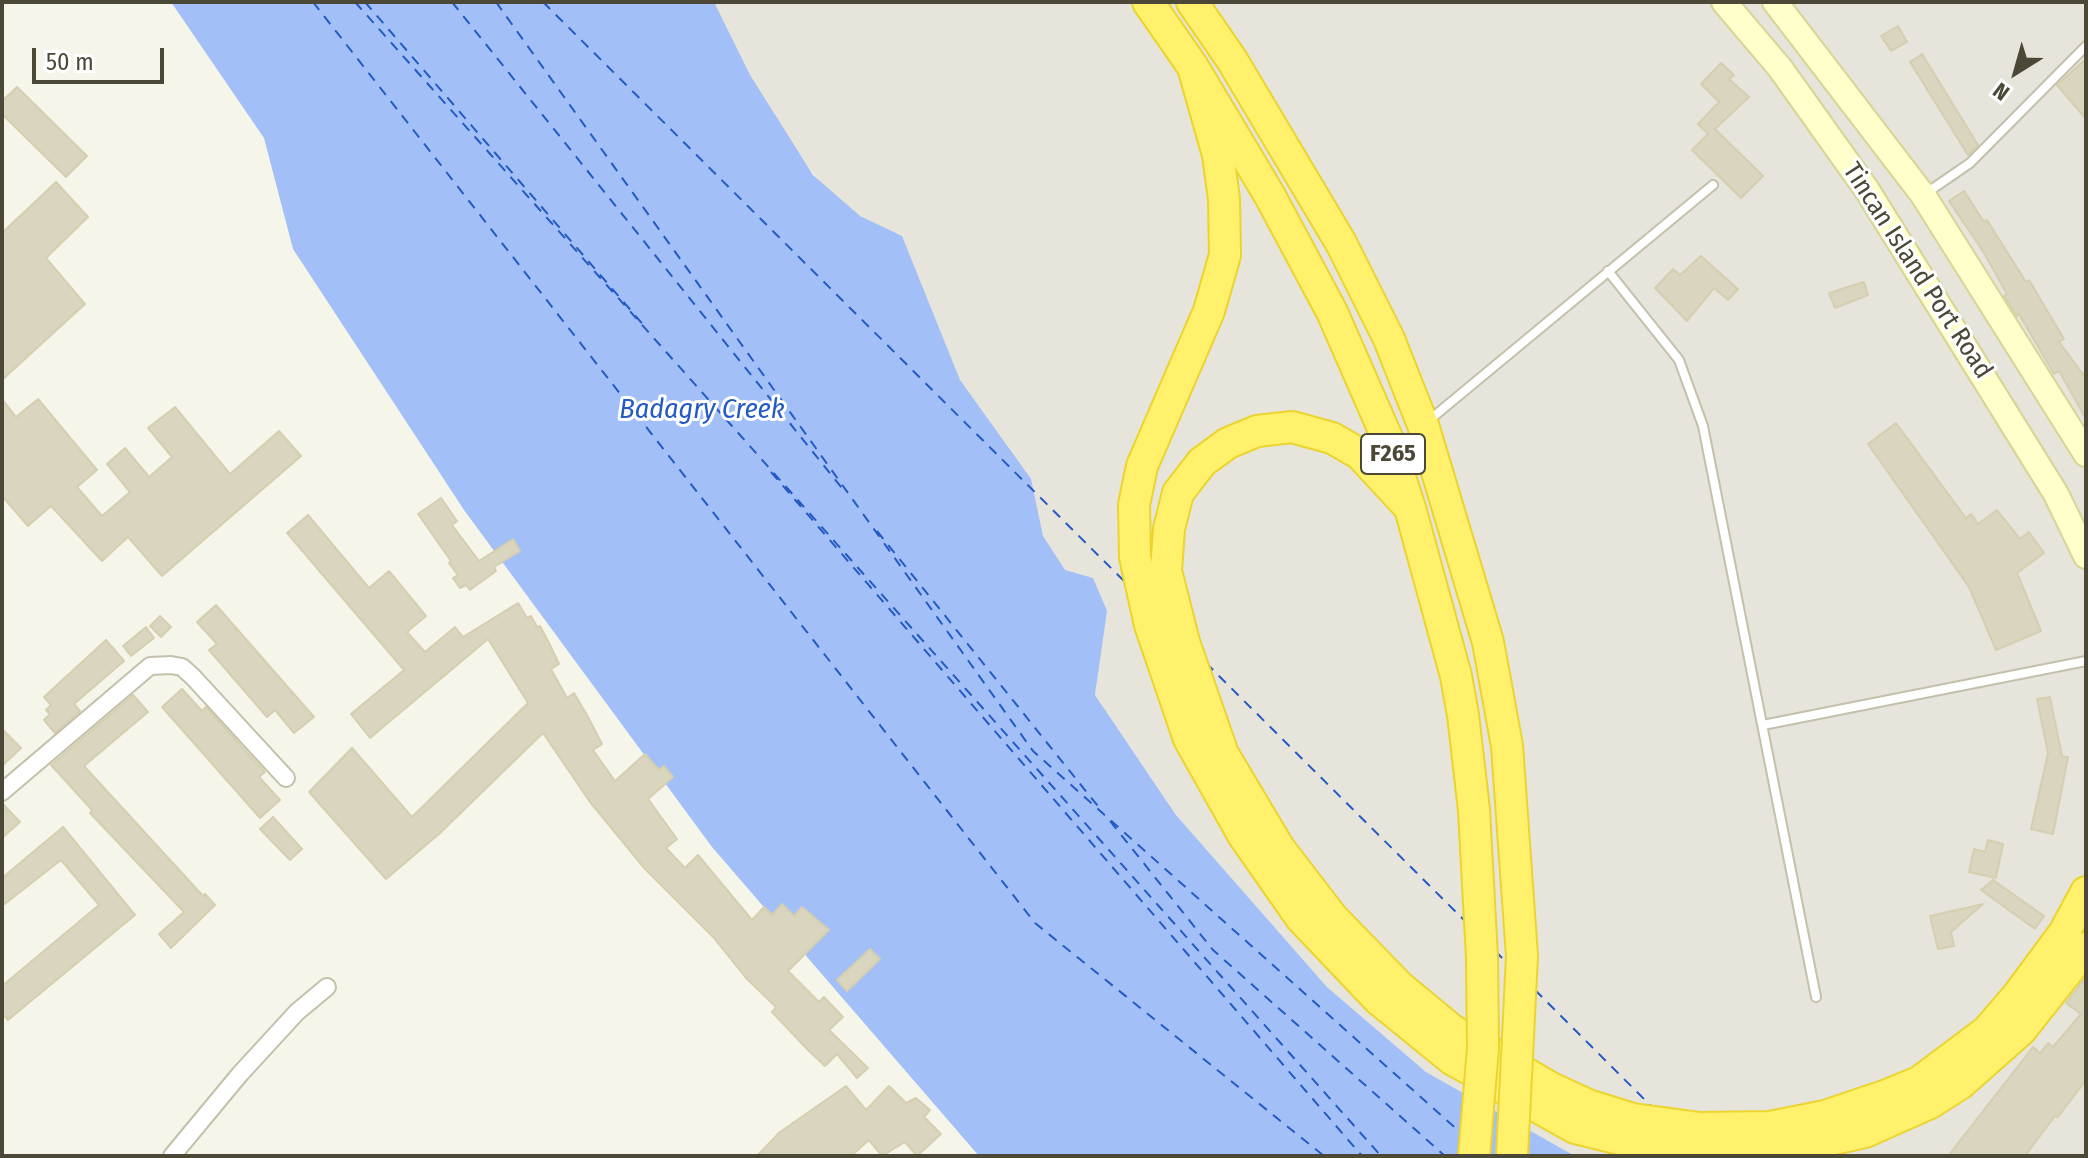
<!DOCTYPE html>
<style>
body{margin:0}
#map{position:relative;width:2088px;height:1158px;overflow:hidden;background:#f6f5ea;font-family:"Fira Sans Condensed",sans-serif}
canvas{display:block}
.frame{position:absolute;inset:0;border:4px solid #4b4837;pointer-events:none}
.north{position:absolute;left:1976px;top:32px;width:80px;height:80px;-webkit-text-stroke:6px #fff;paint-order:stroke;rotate:217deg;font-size:22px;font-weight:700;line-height:32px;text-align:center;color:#4b4837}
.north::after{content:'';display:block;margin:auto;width:28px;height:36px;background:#4b4837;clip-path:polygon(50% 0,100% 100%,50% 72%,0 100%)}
.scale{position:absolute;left:32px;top:48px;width:132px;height:36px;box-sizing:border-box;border:4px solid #4b4837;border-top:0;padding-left:10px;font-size:24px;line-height:28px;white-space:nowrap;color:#4b4837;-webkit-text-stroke:6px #fff;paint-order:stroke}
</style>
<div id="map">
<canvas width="2088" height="1158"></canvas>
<div class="frame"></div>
<div class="north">N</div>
<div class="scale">50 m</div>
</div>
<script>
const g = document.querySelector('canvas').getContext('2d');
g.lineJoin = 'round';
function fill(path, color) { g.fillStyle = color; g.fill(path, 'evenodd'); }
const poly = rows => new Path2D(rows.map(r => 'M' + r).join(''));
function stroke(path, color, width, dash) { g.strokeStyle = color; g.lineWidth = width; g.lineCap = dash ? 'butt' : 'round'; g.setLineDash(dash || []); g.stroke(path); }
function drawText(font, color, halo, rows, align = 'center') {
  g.font = font + ' "Fira Sans Condensed",sans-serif'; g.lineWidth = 6; g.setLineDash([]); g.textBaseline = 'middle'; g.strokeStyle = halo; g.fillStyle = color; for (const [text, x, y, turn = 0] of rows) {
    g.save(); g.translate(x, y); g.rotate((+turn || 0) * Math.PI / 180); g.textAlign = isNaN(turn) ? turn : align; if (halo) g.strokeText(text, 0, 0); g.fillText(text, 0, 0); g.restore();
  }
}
const industrial = poly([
 [676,2,2086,2,2086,1156,1575,1156,1426,1072,1327,987,1176,815,1095,695,1106,613,1065,570,993,478,817,178]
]);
const water = poly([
 [171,2,714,2,750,75,813,175,860,216,902,236,960,380,1031,479,1043,536,1065,570,1093,578,1107,611,1095,695,1176,815,1327,987,1426,1072,1575,1156,979,1156,712,847,464,510,293,249,264,138]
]);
const ferry = poly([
 [313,2,1035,923,1324,1156],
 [355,2,1381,1156],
 [365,2,646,328],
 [452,2,845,492],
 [496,2,1033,751,1461,1133],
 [543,2,1125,582],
 [771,472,1362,1156],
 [877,531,1101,810],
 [1206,663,1465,921],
 [1110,821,1213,950,1445,1156],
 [1495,951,1507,963],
 [1535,990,1652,1107]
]);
const building = poly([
 [1898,26,1907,42,1891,51,1881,36,1898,26],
 [1922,54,1978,145,1968,155,1910,62,1922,54],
 [2086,59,2086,119,2057,85,2086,59],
 [1721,63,1734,75,1729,79,1749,97,1715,129,1763,176,1741,198,1692,150,1708,134,1698,124,1719,102,1701,84,1721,63],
 [17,87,87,156,66,177,2,114,2,101,17,87],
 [56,182,88,217,46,258,85,304,2,380,2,233,56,182],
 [1964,191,1984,222,1987,220,2026,282,2029,280,2064,339,2059,342,2086,378,2086,419,2059,371,2054,374,2019,314,2017,316,2004,296,2007,294,1984,253,1949,201,1964,191],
 [1701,256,1738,289,1728,300,1714,288,1687,321,1655,288,1673,269,1680,275,1701,256],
 [1864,282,1868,295,1835,308,1829,293,1864,282],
 [2,399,16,417,38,399,97,470,77,487,102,516,130,492,107,464,125,448,149,477,172,457,148,428,175,407,230,474,279,431,301,456,162,576,128,537,102,561,51,506,28,526,2,496,2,399],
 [1896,423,1966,518,1971,514,1978,524,1997,510,2020,539,2029,532,2044,553,2017,573,2041,631,1996,650,1969,587,1868,444,1896,423],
 [441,498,457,521,452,525,479,561,513,539,520,551,494,567,496,571,470,590,466,585,460,588,453,578,458,575,449,563,451,561,418,514,441,498],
 [308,515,369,588,389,571,426,616,407,632,425,652,455,627,463,637,518,603,527,618,531,616,537,627,540,626,550,645,559,664,551,669,567,698,574,693,588,717,602,744,593,750,615,781,645,754,659,770,664,766,673,777,648,799,677,839,666,848,685,868,698,855,752,920,764,907,772,915,782,904,794,916,802,907,829,930,788,971,819,1002,824,997,843,1017,829,1030,868,1068,857,1078,837,1054,825,1066,809,1051,772,1012,776,1007,746,978,714,938,645,869,590,802,543,733,439,834,386,879,309,792,352,748,412,817,528,703,488,639,370,738,351,714,404,670,287,533,308,515],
 [216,605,314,717,294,733,275,710,267,717,209,650,217,644,197,622,216,605],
 [160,616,171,627,161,637,150,626,160,616],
 [146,627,154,638,131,656,123,646,146,627],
 [106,640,124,661,74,704,80,711,55,733,44,720,50,714,46,710,51,705,44,697,106,640],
 [182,689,202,711,206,707,265,772,259,777,280,800,260,818,162,707,182,689],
 [133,695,148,712,84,766,203,896,205,894,215,905,171,948,159,934,184,912,90,813,92,810,51,765,133,695],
 [2050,697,2062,756,2068,757,2053,834,2031,829,2048,753,2037,699,2050,697],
 [2,729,21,748,2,766,2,729],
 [2,803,20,822,2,838,2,803],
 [273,817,302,849,290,860,260,829,273,817],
 [63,827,135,915,8,1020,2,1013,2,986,99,905,61,860,2,906,2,878,63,827],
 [1988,840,2003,844,1996,878,1969,872,1974,849,1985,852,1988,840],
 [1993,880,2044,916,2035,929,1981,890,1993,880],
 [1983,904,1951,932,1954,946,1938,949,1930,916,1983,904],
 [870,949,880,959,847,991,837,980,870,949],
 [2086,977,2086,1080,2058,1117,2055,1116,2025,1156,1948,1156,2033,1047,2040,1053,2048,1043,2053,1047,2081,1014,2066,1003,2086,977],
 [846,1086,866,1110,889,1086,906,1103,916,1098,930,1110,924,1117,941,1134,917,1156,905,1142,882,1156,869,1140,851,1156,757,1156,780,1132,846,1086]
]);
const lane = poly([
 [1925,194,1970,163,2086,46],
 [1608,271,1679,360,1703,426,1816,997],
 [1427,422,1713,185],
 [1763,725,2086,661]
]);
const street = poly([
 [2,792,150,666,171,665,182,667,193,677,286,778],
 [172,1156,240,1074,297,1012,327,987]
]);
const secondary = poly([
 [1724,2,1780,68,1867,190,2056,494,2086,556],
 [1775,2,1923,195,2086,454]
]);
const highway = poly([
 [1148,2,1193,67,1270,196,1332,312,1388,440,1410,508,1456,676,1463,715,1474,810,1482,958],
 [1192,2,1232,60,1341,243,1389,339,1423,425,1488,642,1507,746,1522,956],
 [1193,67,1218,155,1224,199,1225,255,1209,311,1142,466,1134,505,1135,557,1150,625,1189,739,1243,835,1301,918,1378,999,1453,1060,1575,1128,1644,1145,1716,1153,1789,1149,1865,1132,1930,1103,1960,1084,2021,1030,2086,948],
 [1410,508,1360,454,1332,438,1292,427,1257,431,1228,443,1202,462,1178,493,1169,529,1166,571,1184,642,1223,754,1279,848,1332,917,1399,986,1452,1030,1551,1088,1588,1105,1633,1119,1700,1128,1770,1127,1825,1116,1887,1095,1919,1082,1987,1031,2018,995,2064,933,2086,892]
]);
const highwayBridge = poly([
 [1474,1156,1483,1048,1482,958],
 [1512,1156,1522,956]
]);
const shields = [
 [1393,454,64]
];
const shieldNames = [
 ["F265",1393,454]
];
const streetNames = [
 ["Tincan Island Port Road",1917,271,57]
];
const waterNames = [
 ["Badagry Creek",702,410]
];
fill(industrial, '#e6e4db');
fill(water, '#a2c0f7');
stroke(ferry, '#245ac3', 2, [10, 8]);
fill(building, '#d9d5be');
stroke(building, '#d5cfb0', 2);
stroke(lane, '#c3c0ab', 12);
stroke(street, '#c3c0ab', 20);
stroke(secondary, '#d6d594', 28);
stroke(highway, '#ecd42e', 34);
stroke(lane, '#fff', 8);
stroke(street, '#fff', 16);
stroke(secondary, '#ffffcb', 24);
stroke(highway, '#fff16c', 30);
stroke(highwayBridge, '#ecd42e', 34, []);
stroke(highwayBridge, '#fff16c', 30);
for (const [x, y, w] of shields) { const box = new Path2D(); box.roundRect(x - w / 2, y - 20, w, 40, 6); g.fillStyle = '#fff'; g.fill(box); stroke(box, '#4b4837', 2); }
drawText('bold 24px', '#4b4837', null, shieldNames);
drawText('26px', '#4b4837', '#fff', streetNames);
drawText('italic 28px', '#245ac3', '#fff', waterNames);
</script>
